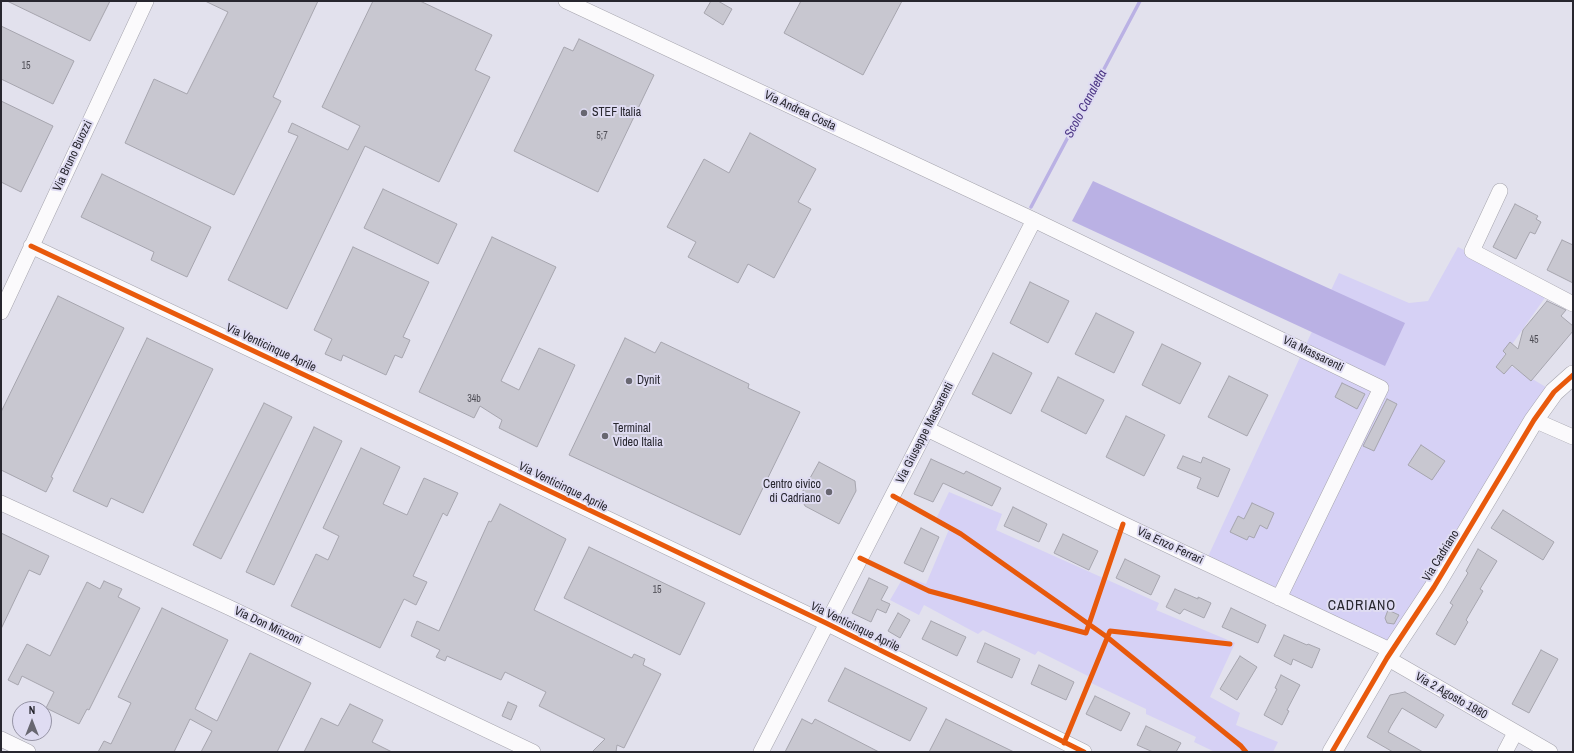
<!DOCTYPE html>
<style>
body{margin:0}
#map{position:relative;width:1574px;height:753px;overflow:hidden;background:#e2e1ed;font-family:"Archivo Narrow",sans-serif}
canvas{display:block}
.frame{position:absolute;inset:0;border:2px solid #27262e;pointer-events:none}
.north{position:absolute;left:12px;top:701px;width:40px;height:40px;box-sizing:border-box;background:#dfdcf2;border:1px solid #9593a4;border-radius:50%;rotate:0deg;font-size:11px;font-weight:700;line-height:16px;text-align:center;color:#27262e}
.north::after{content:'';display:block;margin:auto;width:14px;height:18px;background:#686771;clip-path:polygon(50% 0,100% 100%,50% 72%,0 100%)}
</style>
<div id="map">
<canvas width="1574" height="753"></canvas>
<div class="frame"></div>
<div class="north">N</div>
</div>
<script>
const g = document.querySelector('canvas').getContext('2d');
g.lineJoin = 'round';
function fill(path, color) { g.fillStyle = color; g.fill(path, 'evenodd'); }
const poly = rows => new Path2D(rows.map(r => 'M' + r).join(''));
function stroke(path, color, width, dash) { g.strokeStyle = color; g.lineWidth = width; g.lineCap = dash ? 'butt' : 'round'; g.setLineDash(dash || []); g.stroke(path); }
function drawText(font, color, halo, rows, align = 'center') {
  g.font = font + ' "Archivo Narrow",sans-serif'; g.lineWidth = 4; g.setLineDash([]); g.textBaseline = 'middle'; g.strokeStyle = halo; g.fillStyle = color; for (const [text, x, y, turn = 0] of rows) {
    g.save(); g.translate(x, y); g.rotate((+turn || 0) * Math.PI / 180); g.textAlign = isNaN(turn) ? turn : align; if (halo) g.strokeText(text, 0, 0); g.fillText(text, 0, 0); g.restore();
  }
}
const green = poly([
 [1458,247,1549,292,1501,360,1554,392,1389,658,1205,563,1339,273,1409,303,1428,301],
 [949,492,1002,514,996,530,1159,603,1156,610,1235,643,1210,697,1240,713,1236,725,1278,742,1273,752,1215,752,1194,742,1196,737,1146,714,1146,709,1089,682,1090,677,1038,651,1035,655,983,630,978,634,924,605,919,615,890,600,904,576,926,584,950,527,936,519]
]);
const water = poly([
 [1093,181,1405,323,1385,366,1072,221]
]);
const stream = poly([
 [1031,207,1140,1]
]);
const building = poly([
 [7,1,110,1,90,41,7,1],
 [205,1,318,1,273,97,281,101,234,195,125,143,154,79,187,94,228,12,205,1],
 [373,1,420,1,492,35,475,70,490,77,439,182,365,146,287,309,228,280,298,136,288,132,292,123,348,150,360,126,322,107,373,1],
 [711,1,718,1,732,9,723,25,704,13,711,1],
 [801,1,902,1,863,75,784,33,801,1],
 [1,26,74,61,53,104,1,79,1,26],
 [579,39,654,75,598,192,514,151,564,47,573,51,579,39],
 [1,101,53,126,21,192,1,182,1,101],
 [750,133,816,169,798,202,811,209,774,278,748,264,738,283,688,257,696,242,667,227,704,159,729,173,750,133],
 [102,174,211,227,187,277,151,260,154,252,81,217,102,174],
 [383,189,457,224,438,264,364,228,383,189],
 [1515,204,1538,216,1536,219,1541,222,1535,234,1530,232,1516,259,1493,247,1515,204],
 [492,237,556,267,501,381,519,390,539,348,575,365,537,447,499,428,502,420,480,406,474,418,419,392,492,237],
 [1562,240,1573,245,1573,283,1547,270,1562,240],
 [353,247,429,282,403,337,410,340,402,358,395,355,386,375,343,355,341,361,325,354,332,339,314,330,353,247],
 [1030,282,1069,301,1048,343,1010,323,1030,282],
 [58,296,124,328,51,477,53,478,46,492,1,470,1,412,58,296],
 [1547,301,1566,310,1561,316,1573,326,1573,331,1531,381,1512,365,1504,374,1496,367,1506,354,1503,351,1510,342,1518,349,1523,330,1547,301],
 [1096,313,1134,332,1114,373,1075,354,1096,313],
 [147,338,213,369,143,513,111,498,107,507,73,491,147,338],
 [625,338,655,353,661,342,749,384,748,388,800,412,740,535,569,455,625,338],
 [1162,344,1201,363,1180,404,1142,385,1162,344],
 [993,353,1032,373,1011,414,972,394,993,353],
 [1229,376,1268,395,1247,436,1208,417,1229,376],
 [1058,377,1104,400,1086,434,1041,411,1058,377],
 [1342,383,1365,394,1357,409,1335,397,1342,383],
 [1387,399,1397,404,1374,451,1363,446,1387,399],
 [264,403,292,417,221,559,193,545,264,403],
 [1126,416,1165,435,1144,476,1106,457,1126,416],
 [314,427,342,441,274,585,246,572,314,427],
 [1421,445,1445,461,1432,480,1408,465,1421,445],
 [361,448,400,467,383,504,407,515,424,478,458,493,447,516,443,513,413,576,427,582,416,605,404,599,380,648,291,606,316,554,328,560,339,536,323,528,361,448],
 [1183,456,1201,463,1203,457,1230,469,1218,497,1197,488,1201,478,1177,468,1183,456],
 [931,459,964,474,966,471,1001,488,992,506,943,483,933,502,914,494,931,459],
 [819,462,855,481,856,491,839,524,805,506,800,496,819,462],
 [1252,503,1274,513,1267,529,1260,525,1254,538,1249,536,1247,540,1230,532,1238,516,1244,519,1252,503],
 [500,504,566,539,534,610,632,658,634,654,645,659,643,665,661,674,624,748,617,745,616,752,592,752,605,739,539,706,546,692,505,672,501,680,447,656,445,661,436,657,440,650,411,636,417,621,439,631,489,521,491,522,500,504],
 [1013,507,1047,524,1039,542,1004,526,1013,507],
 [1503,510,1554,542,1543,560,1491,528,1503,510],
 [921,528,939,537,923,572,904,563,921,528],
 [1,533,49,556,40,575,29,570,1,629,1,533],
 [1063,534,1098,551,1089,570,1054,553,1063,534],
 [589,547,705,603,680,655,564,598,589,547],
 [1478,549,1497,561,1480,589,1483,591,1466,620,1468,622,1455,645,1436,634,1453,605,1450,603,1468,573,1466,571,1478,549],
 [1125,559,1160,576,1151,595,1116,578,1125,559],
 [869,578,888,587,881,600,890,604,886,613,877,609,871,622,852,613,869,578],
 [104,581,122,589,118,597,140,608,89,710,87,709,79,724,46,708,54,692,22,676,18,685,8,680,27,644,50,656,87,582,100,589,104,581],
 [1175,589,1198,599,1198,597,1211,603,1204,618,1184,609,1180,614,1166,607,1175,589],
 [162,608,228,640,195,709,217,721,250,653,311,683,277,752,201,752,212,731,190,719,174,752,98,752,104,741,111,744,131,703,118,697,162,608],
 [1231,608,1266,625,1258,643,1222,627,1231,608],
 [1388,610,1399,615,1394,624,1387,623,1385,618,1388,610],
 [898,613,910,620,900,638,888,631,898,613],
 [931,621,966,637,957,656,922,639,931,621],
 [1284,635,1307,645,1308,644,1320,649,1312,668,1293,659,1291,665,1274,656,1284,635],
 [985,643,1020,659,1012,678,977,662,985,643],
 [1541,650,1558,659,1529,713,1512,704,1541,650],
 [1240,656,1257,667,1237,700,1220,689,1240,656],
 [1039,665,1074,682,1066,700,1031,684,1039,665],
 [845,668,927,708,910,741,828,701,845,668],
 [1281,675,1300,685,1287,710,1289,711,1282,725,1264,715,1277,689,1275,688,1281,675],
 [1405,692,1444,715,1436,728,1402,708,1391,726,1388,732,1423,752,1393,752,1367,737,1390,695,1405,692],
 [1095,696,1130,713,1121,731,1086,714,1095,696],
 [508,702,517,706,511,720,502,716,508,702],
 [350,704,383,720,372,742,392,752,304,752,321,718,338,726,350,704],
 [802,719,812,724,815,719,879,752,785,752,802,719],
 [946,719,1014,752,929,752,946,719],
 [1146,726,1181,743,1176,752,1153,752,1137,745,1146,726]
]);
const minor = poly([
 [566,1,1034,220,1381,388,1279,598],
 [1500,191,1472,251,1573,304],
 [31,246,451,444,826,623,1084,752],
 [1,312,146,1],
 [1534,420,1573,437],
 [927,429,1123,524,1392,651],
 [1,503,228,607,533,752],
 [1387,658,1550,752],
 [1,739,28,752],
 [761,752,1034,220],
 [1505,752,1515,733]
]);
const tertiary = poly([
 [1332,752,1387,658,1434,587,1534,420,1554,392,1573,375]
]);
const cycleway = poly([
 [31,246,451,444,826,623,1084,752],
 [893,496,961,534,1107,637,1241,746,1246,752],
 [860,558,929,591,1086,633,1123,524],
 [1064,743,1110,631,1230,644],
 [1332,752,1387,658,1434,587,1534,420,1554,392,1573,375]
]);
const markers = [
 [584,113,4,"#686771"],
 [629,381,4,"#686771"],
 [605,436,4,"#686771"],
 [829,492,4,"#686771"]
];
const numberNames = [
 ["15",26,66],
 ["5;7",602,136],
 ["45",1534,340],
 ["34b",474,399],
 ["15",657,590]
];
const streetNames = [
 ["Via Andrea Costa",800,111,25],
 ["Via Bruno Buozzi",73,156,-65],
 ["Via Venticinque Aprile",271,348,25],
 ["Via Massarenti",1313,354,26],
 ["Via Giuseppe Massarenti",925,433,-63],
 ["Via Venticinque Aprile",563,487,26],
 ["Via Enzo Ferrari",1170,546,25],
 ["Via Cadriano",1441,556,-58],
 ["Via Don Minzoni",268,626,25],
 ["Via Venticinque Aprile",855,627,26],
 ["Via 2 Agosto 1980",1451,696,30]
];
const poiNames = [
 ["STEF Italia",592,113],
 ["Dynit",637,381],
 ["Terminal",613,429],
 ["Video Italia",613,443],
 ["Centro civico",821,485,"right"],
 ["di Cadriano",821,499,"right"]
];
const waterNames = [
 ["Scolo Canaletta",1086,104,-62]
];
const quarterNames = [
 ["CADRIANO",1362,606]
];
fill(green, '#d6d1f5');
fill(water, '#bab1e4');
stroke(stream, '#bab1e4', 3.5);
fill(building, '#c8c7d0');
stroke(building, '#a6a5ae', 1);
stroke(minor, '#a5a4ad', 16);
stroke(tertiary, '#a5a4ad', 20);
stroke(minor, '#fbfafc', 15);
stroke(tertiary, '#fbfafc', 19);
stroke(cycleway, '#e8590c', 5);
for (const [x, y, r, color] of markers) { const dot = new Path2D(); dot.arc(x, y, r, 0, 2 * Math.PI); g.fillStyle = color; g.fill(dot); stroke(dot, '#dfdcf2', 1.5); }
drawText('10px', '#4f4e56', null, numberNames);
drawText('12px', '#27262e', '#dfdcf2', streetNames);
drawText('12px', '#27262e', '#dfdcf2', poiNames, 'left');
drawText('italic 13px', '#4c3685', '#dfdcf2', waterNames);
g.letterSpacing = '1px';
drawText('14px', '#27262e', '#dfdcf2', quarterNames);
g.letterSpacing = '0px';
</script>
